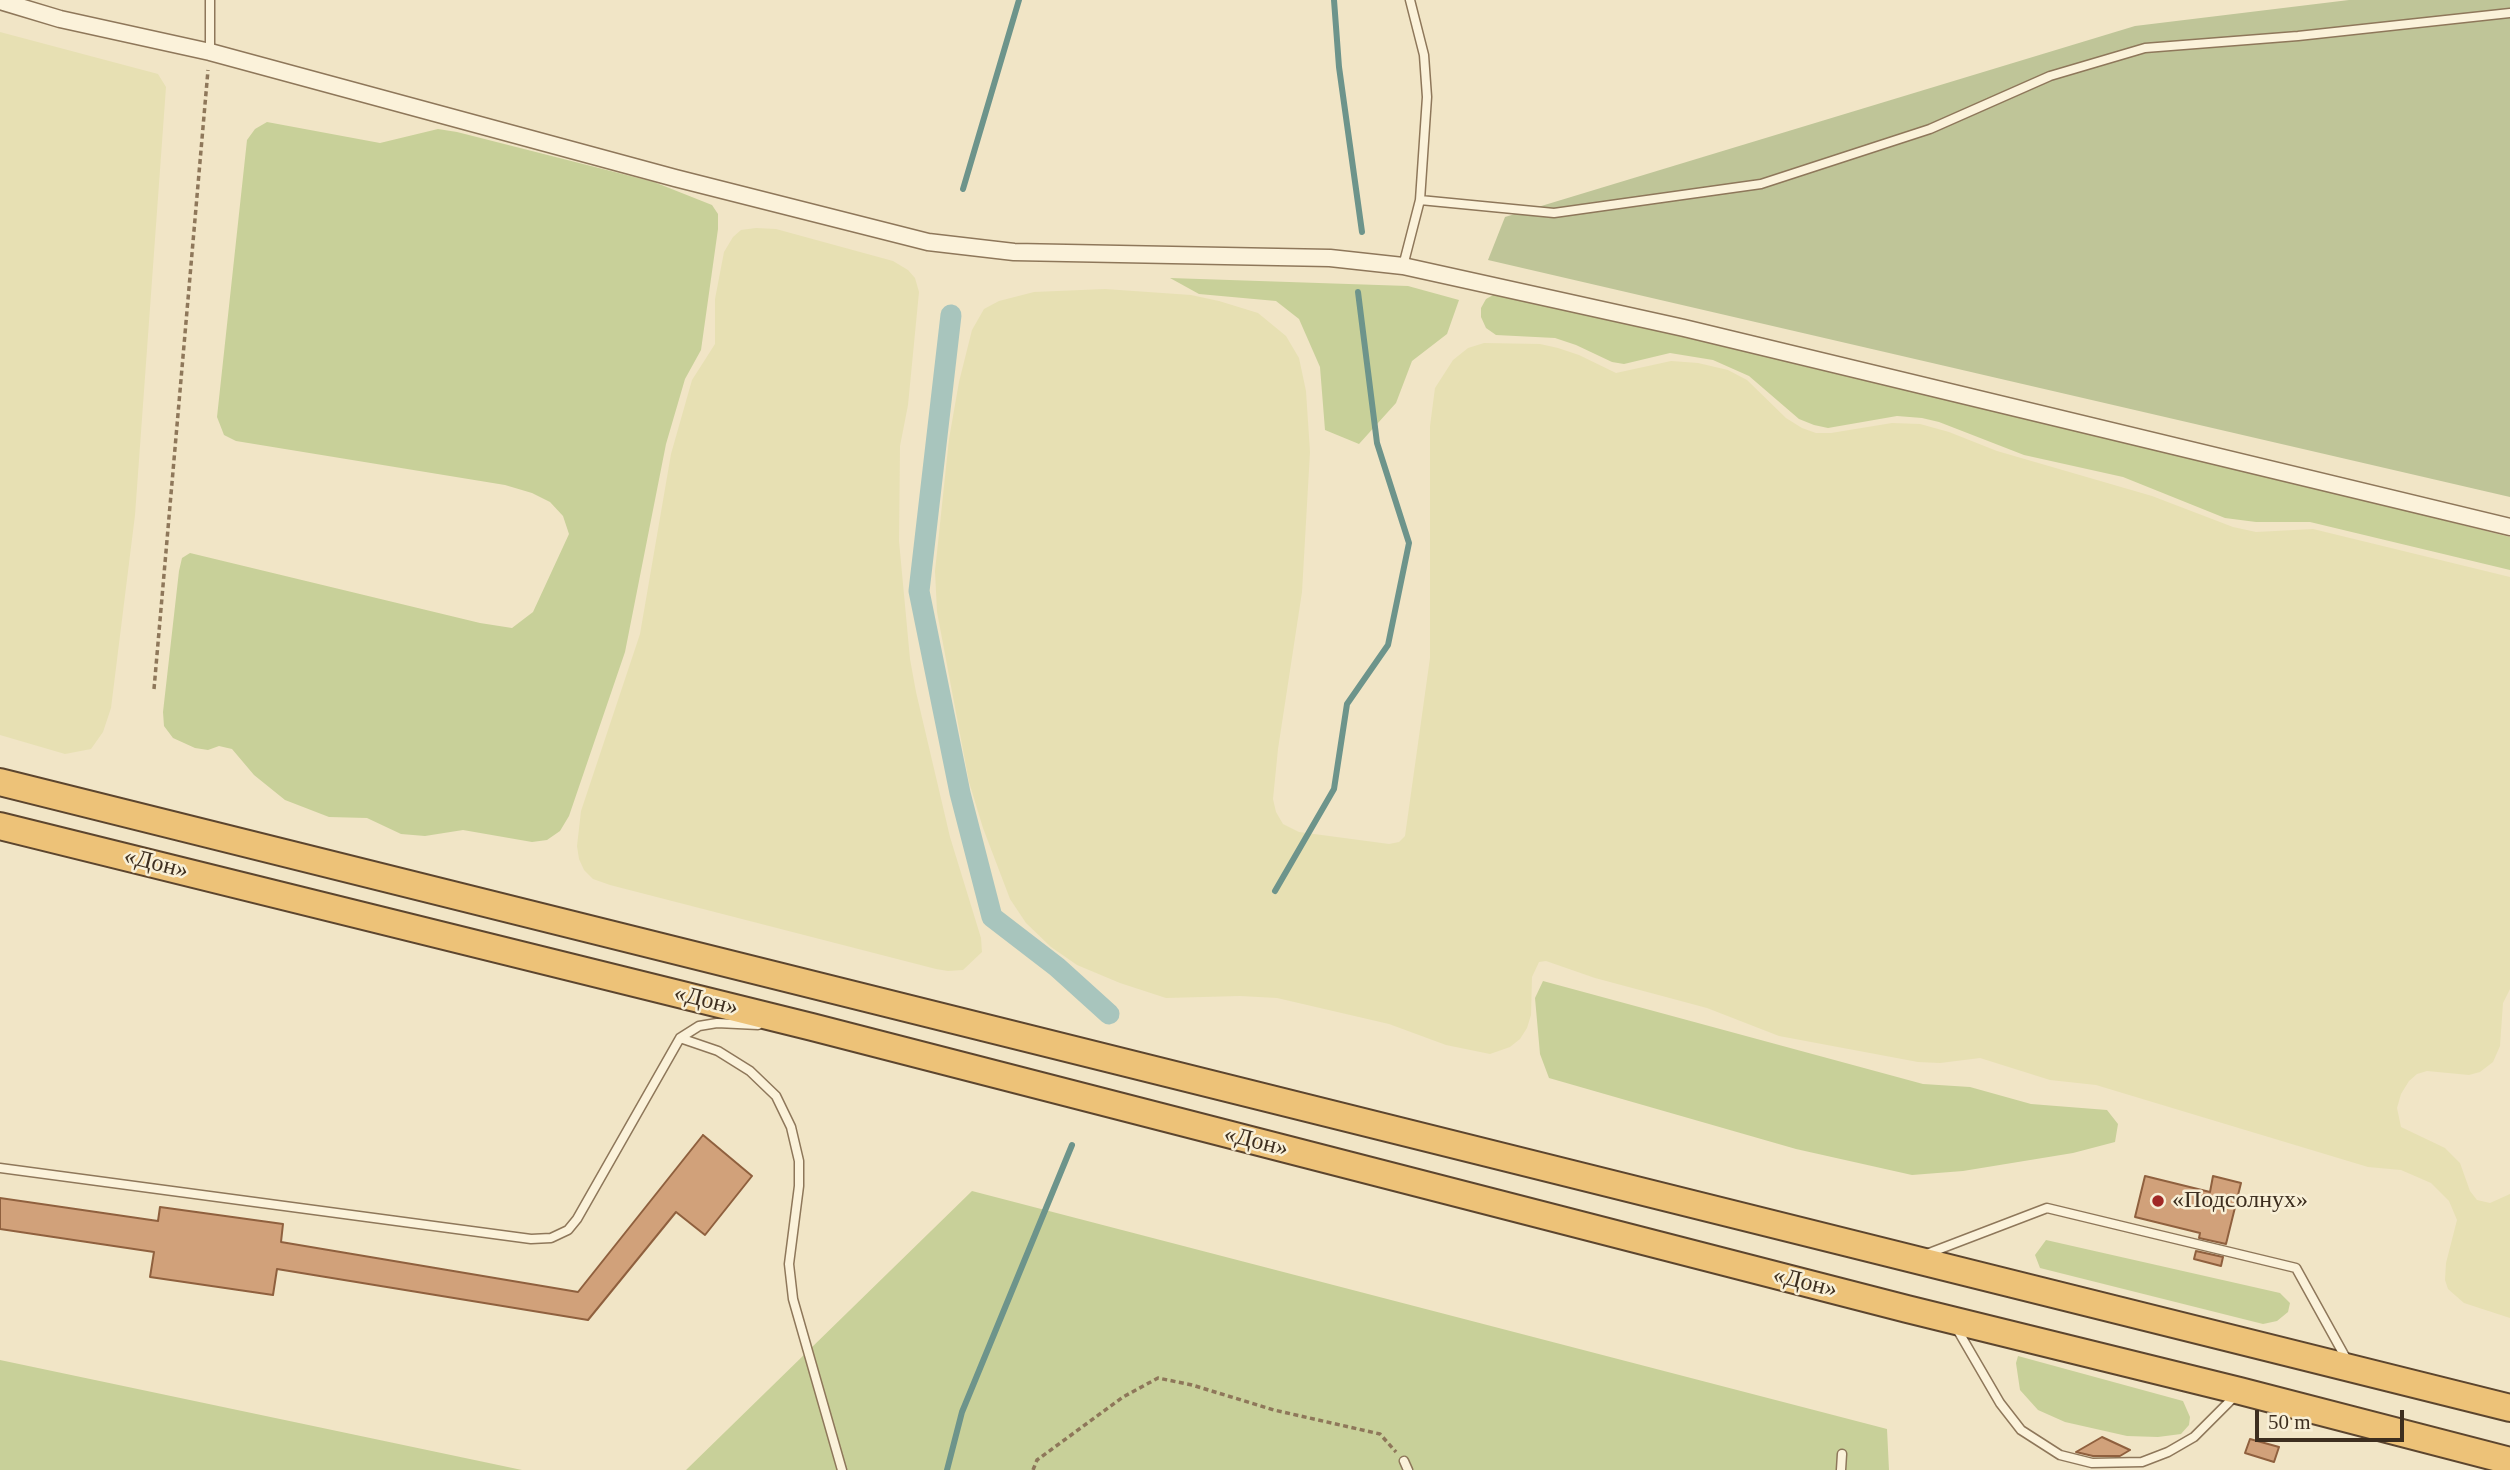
<!DOCTYPE html>
<meta charset="utf-8">
<style>
body{margin:0}
#map{position:relative;width:2510px;height:1470px;overflow:hidden;background:#f1e5c6;font-family:Georgia,serif}
canvas{display:block}
.scale{position:absolute;left:2255px;top:1410px;width:149px;height:32px;box-sizing:border-box;border:4px solid #3d2e1f;border-top:0;padding-left:9px;font-size:21px;line-height:24px;white-space:nowrap;color:#3d2e1f;-webkit-text-stroke:5px #f8efd6;paint-order:stroke}
</style>
<div id="map">
<canvas width="2510" height="1470"></canvas>
<div class="scale">50 m</div>
</div>
<script>
const g = document.querySelector('canvas').getContext('2d');
g.lineJoin = 'round';
function fill(path, color) { g.fillStyle = color; g.fill(path, 'evenodd'); }
const poly = rows => new Path2D(rows.map(r => 'M' + r).join(''));
function stroke(path, color, width, dash) { g.strokeStyle = color; g.lineWidth = width; g.lineCap = dash ? 'butt' : 'round'; g.setLineDash(dash || []); g.stroke(path); }
function drawText(font, color, halo, rows, align = 'center') {
  g.font = font + ' Georgia,serif'; g.lineWidth = 5; g.setLineDash([]); g.textBaseline = 'middle'; g.strokeStyle = halo; g.fillStyle = color; for (const [text, x, y, turn = 0] of rows) {
    g.save(); g.translate(x, y); g.rotate((+turn || 0) * Math.PI / 180); g.textAlign = isNaN(turn) ? turn : align; if (halo) g.strokeText(text, 0, 0); g.fillText(text, 0, 0); g.restore();
  }
}
const farmland = poly([
 [0,32,158,74,166,87,135,515,111,708,103,732,91,749,65,754,0,735],
 [756,228,776,229,893,261,908,270,915,278,919,292,908,405,900,446,899,541,910,659,916,692,950,837,981,938,982,952,963,970,948,971,936,969,610,885,593,879,584,870,579,859,577,846,581,811,640,634,671,454,692,380,715,344,715,299,724,252,733,237,741,230],
 [1105,289,1191,295,1219,301,1258,313,1286,336,1299,358,1306,391,1310,452,1302,592,1278,749,1273,799,1276,812,1283,824,1299,832,1389,844,1399,842,1405,836,1430,658,1430,426,1435,388,1453,360,1468,348,1484,343,1540,344,1558,348,1579,355,1616,373,1671,361,1698,363,1728,370,1747,380,1786,418,1802,428,1816,433,1831,433,1892,423,1920,424,1949,432,1997,451,2152,496,2233,527,2256,532,2313,529,2510,577,2510,989,2503,1003,2500,1046,2493,1062,2480,1072,2469,1075,2427,1071,2417,1074,2409,1081,2401,1094,2397,1108,2401,1127,2445,1148,2460,1163,2470,1191,2477,1200,2490,1203,2510,1194,2510,1318,2464,1303,2448,1289,2445,1280,2446,1263,2457,1220,2449,1201,2431,1183,2401,1170,2368,1167,2096,1085,2050,1080,1980,1058,1940,1063,1918,1062,1779,1036,1707,1008,1595,978,1546,961,1539,962,1532,977,1531,1015,1527,1028,1520,1039,1510,1047,1490,1054,1446,1045,1389,1024,1277,998,1240,996,1166,998,1120,983,1077,965,1051,947,1026,923,1010,899,983,828,969,782,944,649,937,612,935,571,949,439,959,382,972,330,984,309,999,301,1034,292]
]);
const green = poly([
 [267,122,380,143,438,129,457,132,654,182,712,205,718,214,718,229,701,350,685,379,666,444,625,652,569,816,560,831,547,840,532,842,463,830,425,836,401,834,367,818,329,817,285,800,254,775,232,749,219,746,208,750,195,748,173,738,164,726,163,712,179,571,182,558,190,553,480,623,512,628,533,612,569,534,563,516,550,502,532,493,505,485,236,441,224,435,217,417,247,140,255,129],
 [1170,278,1408,286,1459,300,1447,334,1412,361,1396,403,1359,444,1325,430,1320,367,1299,319,1276,301,1199,294],
 [1495,294,1717,342,1803,366,2264,475,2510,537,2510,570,2310,522,2256,522,2225,518,2123,477,2024,455,1939,422,1922,418,1897,416,1828,428,1814,425,1799,419,1749,376,1713,360,1670,353,1624,364,1612,362,1576,345,1555,338,1496,335,1486,328,1481,317,1481,308,1486,299],
 [1543,981,1923,1084,1970,1087,2031,1104,2107,1110,2118,1124,2115,1142,2073,1153,1963,1171,1912,1175,1796,1149,1549,1078,1540,1054,1535,998],
 [972,1191,1887,1429,1889,1470,686,1470],
 [2046,1240,2280,1293,2290,1303,2288,1312,2277,1321,2263,1324,2040,1268,2035,1255],
 [2018,1356,2183,1401,2190,1417,2189,1425,2181,1434,2158,1437,2127,1436,2065,1422,2038,1410,2020,1390,2016,1363],
 [0,1360,522,1470,0,1470]
]);
const cemetery = poly([
 [2349,0,2510,0,2510,497,1488,260,1505,217,2135,26]
]);
const stream = poly([
 [1334,0,1339,67,1362,232],
 [963,189,1019,0],
 [1275,891,1334,789,1347,704,1388,645,1409,543,1377,443,1358,292],
 [947,1470,962,1412,1072,1145]
]);
const canal = poly([
 [951,315,919,591,960,793,992,917,1057,967,1109,1014]
]);
const building = poly([
 [703,1135,752,1176,705,1235,676,1212,588,1320,277,1269,273,1295,150,1277,154,1252,0,1229,0,1198,158,1221,160,1207,283,1224,281,1242,578,1292,703,1135],
 [2145,1176,2210,1192,2213,1176,2241,1183,2226,1244,2199,1238,2200,1233,2135,1217,2145,1176],
 [2196,1251,2223,1257,2221,1266,2194,1259,2196,1251],
 [2102,1437,2130,1450,2120,1456,2093,1456,2076,1452,2102,1437],
 [2250,1439,2279,1447,2274,1462,2245,1453,2250,1439]
]);
const path = poly([
 [154,689,208,70],
 [1033,1470,1037,1460,1123,1397,1158,1378,1192,1385,1274,1410,1380,1434,1396,1452]
]);
const service = poly([
 [210,52,210,0],
 [1420,200,1554,213,1761,184,1930,129,2050,76,2145,48,2298,36,2510,13],
 [1403,266,1420,200,1427,97,1424,55,1410,0],
 [680,1038,718,1051,750,1071,776,1096,791,1127,799,1161,799,1186,789,1264,793,1299,842,1470],
 [0,1168,531,1239,551,1238,568,1230,577,1219,680,1038,699,1026,717,1023,758,1025],
 [1924,1255,2047,1208,2296,1268,2348,1362],
 [1957,1329,2000,1403,2021,1430,2060,1455,2092,1463,2142,1462,2168,1452,2194,1437,2235,1396],
 [1404,1461,1408,1470],
 [1841,1470,1842,1454]
]);
const minor = poly([
 [0,1,60,19,210,52,675,178,928,242,1014,252,1330,258,1403,266,1684,328,2510,527]
]);
const trunk = poly([
 [0,782,2510,1408],
 [0,826,812,1027,1907,1309,2240,1391,2510,1461]
]);
const markers = [
 [2158,1201,7,"#a12826"]
];
const streetNames = [
 ["«Дон»",156,864,14],
 ["«Дон»",706,1001,14],
 ["«Дон»",1256,1142,14],
 ["«Дон»",1805,1283,14]
];
const poiNames = [
 ["«Подсолнух»",2172,1201]
];
fill(farmland, '#e7e0b3');
fill(green, '#c8d099');
fill(cemetery, '#bfc598');
stroke(stream, '#6d948b', 6);
stroke(canal, '#a8c5bd', 21);
fill(building, '#d1a17a');
stroke(building, '#8f603e', 2);
stroke(service, '#8e775a', 11);
stroke(minor, '#8e775a', 19);
stroke(trunk, '#5c452e', 30);
stroke(path, '#8e775a', 3.5, [5, 3.5]);
stroke(service, '#fbf2da', 8);
stroke(minor, '#fbf2da', 16);
stroke(trunk, '#edc278', 26);
for (const [x, y, r, color] of markers) { const dot = new Path2D(); dot.arc(x, y, r, 0, 2 * Math.PI); g.fillStyle = color; g.fill(dot); stroke(dot, '#f8efd6', 2.5); }
drawText('24px', '#3d2e1f', '#f8efd6', streetNames);
drawText('24px', '#3d2e1f', '#f8efd6', poiNames, 'left');
</script>
